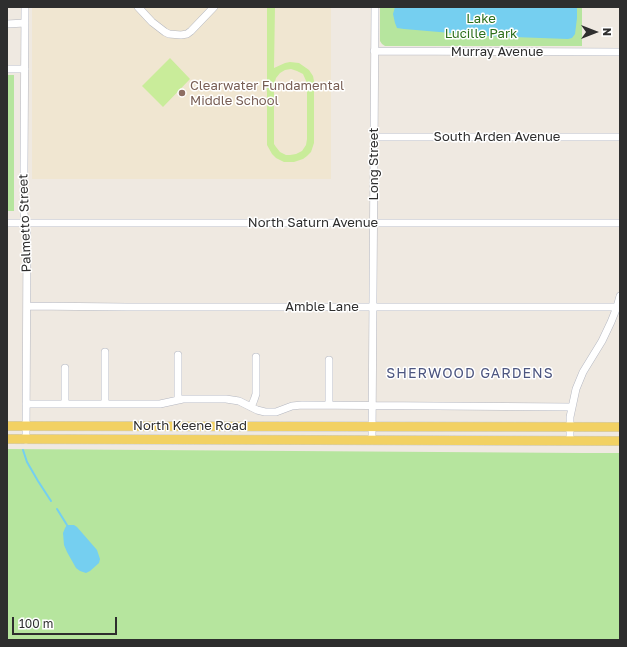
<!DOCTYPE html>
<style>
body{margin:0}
#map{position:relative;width:627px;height:647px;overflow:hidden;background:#efe9e1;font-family:"Golos Text",sans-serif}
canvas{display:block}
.frame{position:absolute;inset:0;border:8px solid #2e2e2e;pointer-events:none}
.north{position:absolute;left:575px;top:12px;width:40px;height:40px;-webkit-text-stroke:3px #fff;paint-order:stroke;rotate:90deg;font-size:11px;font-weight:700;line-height:16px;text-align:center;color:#2e2e2e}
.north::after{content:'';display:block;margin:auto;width:14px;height:18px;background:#2e2e2e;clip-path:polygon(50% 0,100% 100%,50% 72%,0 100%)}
.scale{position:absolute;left:12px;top:617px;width:105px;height:18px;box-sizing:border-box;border:2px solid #2e2e2e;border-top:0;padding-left:5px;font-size:12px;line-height:14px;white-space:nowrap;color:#2e2e2e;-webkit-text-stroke:3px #fff;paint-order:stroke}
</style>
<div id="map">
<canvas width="627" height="647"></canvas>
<div class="frame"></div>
<div class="north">N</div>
<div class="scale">100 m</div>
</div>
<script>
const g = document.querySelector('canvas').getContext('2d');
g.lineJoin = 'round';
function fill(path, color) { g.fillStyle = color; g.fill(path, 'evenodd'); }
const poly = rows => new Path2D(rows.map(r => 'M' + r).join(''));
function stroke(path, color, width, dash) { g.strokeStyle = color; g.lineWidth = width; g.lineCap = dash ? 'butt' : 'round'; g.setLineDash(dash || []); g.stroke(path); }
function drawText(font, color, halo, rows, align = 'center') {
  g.font = font + ' "Golos Text",sans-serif'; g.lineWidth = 3; g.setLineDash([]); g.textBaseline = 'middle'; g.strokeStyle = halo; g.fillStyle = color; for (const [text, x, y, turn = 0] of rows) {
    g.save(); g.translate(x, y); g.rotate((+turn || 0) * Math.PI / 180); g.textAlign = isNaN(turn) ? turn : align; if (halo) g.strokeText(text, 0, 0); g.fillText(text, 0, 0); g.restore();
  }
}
const education = poly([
 [32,7,331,7,331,179,32,179]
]);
const green = poly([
 [380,7,582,7,582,46,385,46,382,44,380,41],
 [7,75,14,75,14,211,7,211],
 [7,449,582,453,620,453,620,640,7,640]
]);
const pitch = poly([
 [267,7,275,7,274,68,285,63,290,62,299,63,309,70,313,76,314,81,314,143,311,152,307,156,303,159,294,162,284,162,276,158,272,154,267,145],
 [291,69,297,71,303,74,307,83,307,139,306,145,302,151,296,154,290,155,286,155,280,152,276,147,274,144,274,85,276,78,280,73,285,70],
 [170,58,190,79,163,107,142,86]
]);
const water = poly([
 [395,7,577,7,577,18,575,34,572,38,568,39,486,36,404,29,397,28,395,23,393,14],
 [67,525,74,525,77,527,97,550,100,559,99,563,90,571,86,573,80,571,76,568,67,552,64,545,63,533,65,528]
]);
const stream = poly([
 [23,450,27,462,38,481,51,501],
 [57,509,67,525]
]);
const minor = poly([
 [25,7,24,167,24,213,27,234,26,440],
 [138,7,152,22,165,32,169,34,181,35,187,34,191,31,214,7],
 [7,24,25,23],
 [374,51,620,52],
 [7,69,25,69],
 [374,137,620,137],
 [7,223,620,223],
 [27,306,127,307,617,307],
 [329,360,329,405],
 [178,400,178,355],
 [26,404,160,404,183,399,226,399,239,401,257,410,265,412,276,412,292,406,302,405,572,407],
 [65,404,65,368],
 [105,404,105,352],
 [251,407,254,400,256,394,256,357],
 [372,440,375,7],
 [570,441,570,417,576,389,583,372,602,341,611,322,617,307,620,296]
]);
const major = poly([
 [7,426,620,427],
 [7,439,620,441]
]);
const markers = [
 [182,93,4,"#8d6e63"]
];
const parkNames = [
 ["Lake",481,19],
 ["Lucille Park",481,34]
];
const streetNames = [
 ["Murray Avenue",497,52],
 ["South Arden Avenue",497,137],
 ["Long Street",374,164,-90],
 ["Palmetto Street",25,223,-92],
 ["North Saturn Avenue",313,223],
 ["Amble Lane",322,307],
 ["North Keene Road",190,426]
];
const educationNames = [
 ["Clearwater Fundamental",190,86],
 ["Middle School",190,101]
];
const neighbourhoodNames = [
 ["SHERWOOD GARDENS",470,374]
];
fill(education, '#f0e6d1');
fill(green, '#b6e59e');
fill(pitch, '#c9ec9a');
fill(water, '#75cff0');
stroke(stream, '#75cff0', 2);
stroke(minor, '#b4b7c1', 8);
stroke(major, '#c9c9c9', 10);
stroke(minor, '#fff', 7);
stroke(major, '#f2d163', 9);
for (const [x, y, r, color] of markers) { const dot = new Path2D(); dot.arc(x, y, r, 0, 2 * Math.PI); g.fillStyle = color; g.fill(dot); stroke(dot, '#fff', 1.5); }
drawText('13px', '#2c6e1b', '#fff', parkNames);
drawText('13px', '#2e2e2e', '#fff', streetNames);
drawText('13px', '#785e54', '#fff', educationNames, 'left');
g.letterSpacing = '1px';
drawText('14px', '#4d5680', '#fff', neighbourhoodNames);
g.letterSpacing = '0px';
</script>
